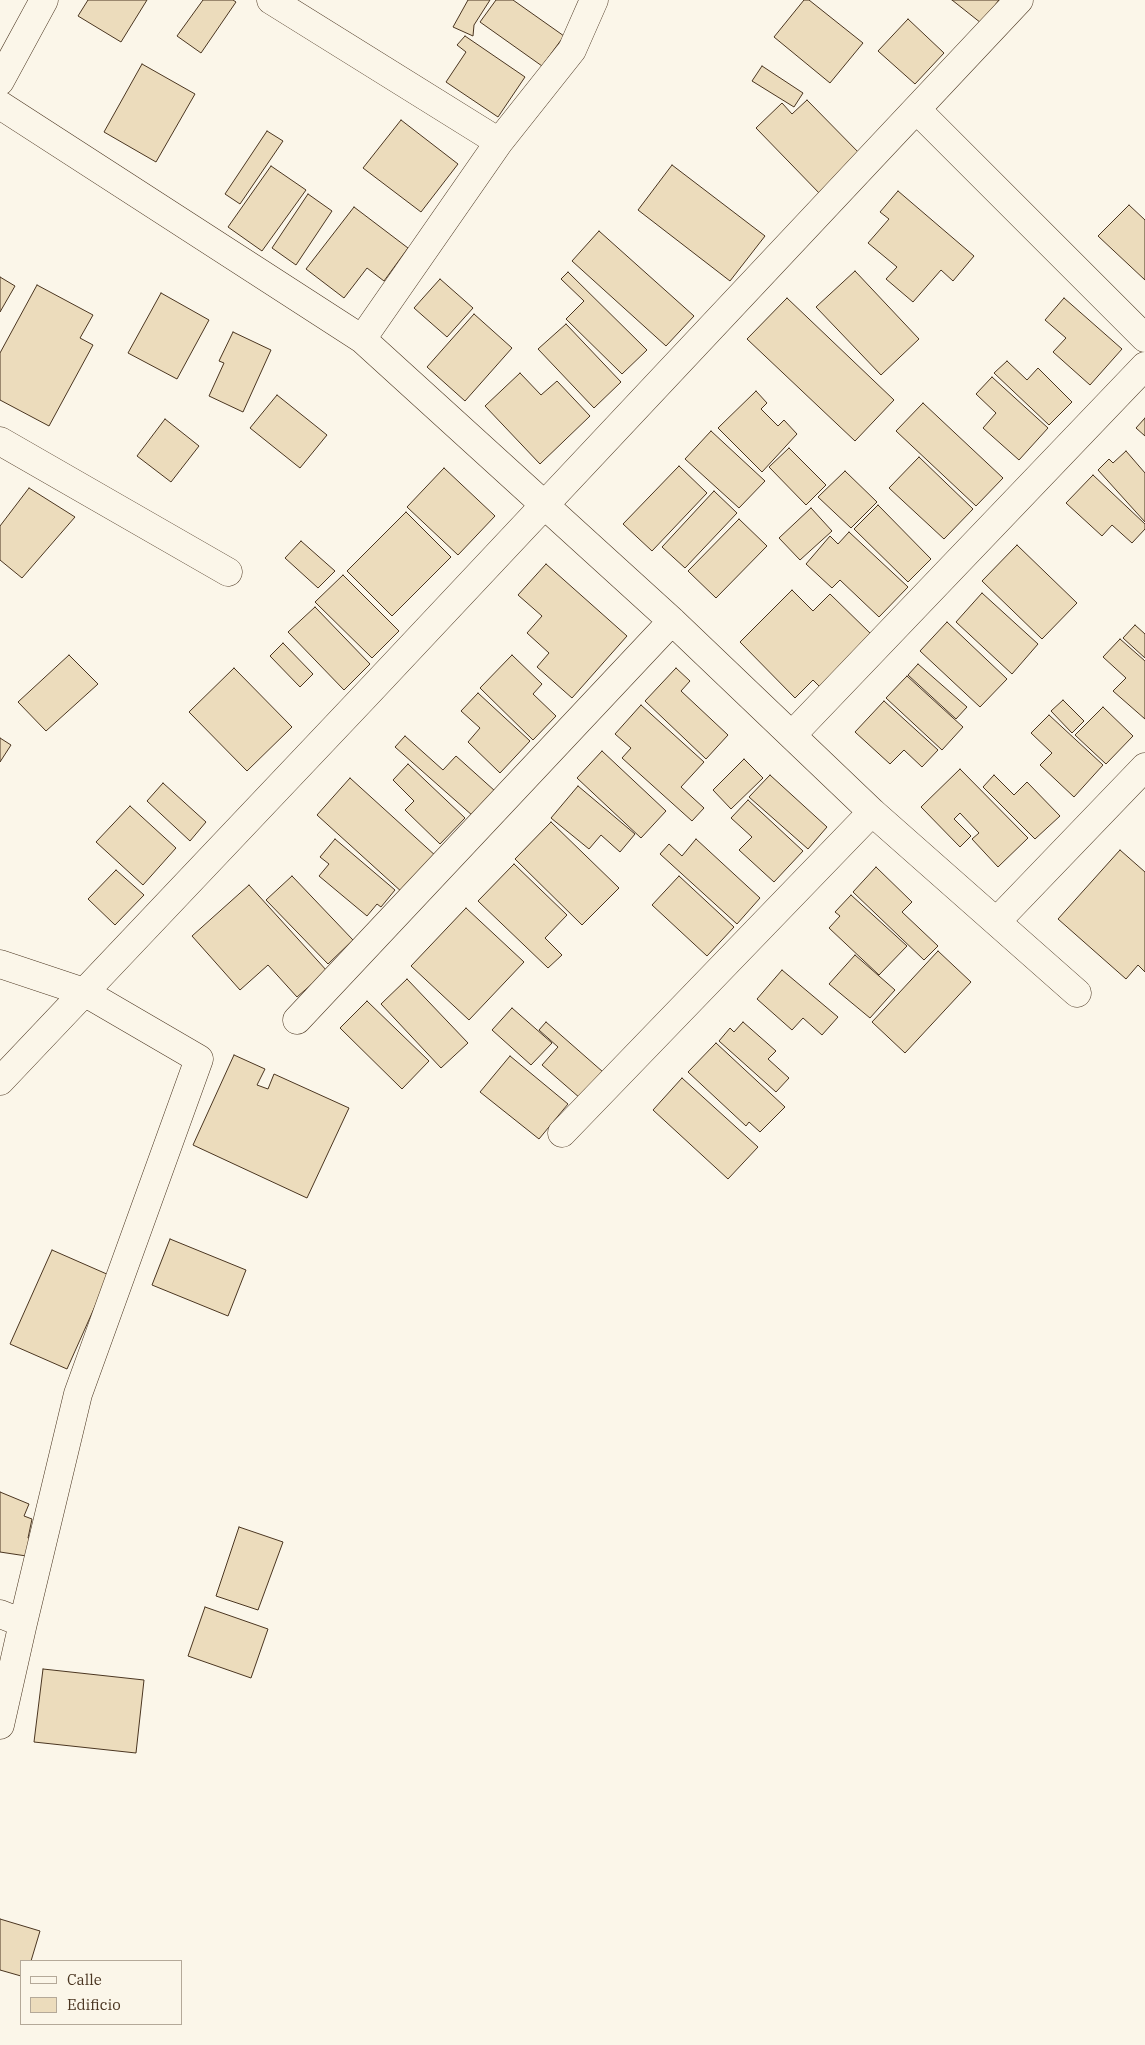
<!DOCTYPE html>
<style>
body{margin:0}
#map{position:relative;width:1145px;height:2045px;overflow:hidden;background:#fbf6e9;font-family:"IBM Plex Serif",serif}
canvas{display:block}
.legend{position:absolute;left:20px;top:1960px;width:162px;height:65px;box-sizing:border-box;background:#fbf6e9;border:1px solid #b4a999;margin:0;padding:6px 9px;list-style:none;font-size:15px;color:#4a3520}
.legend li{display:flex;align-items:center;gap:10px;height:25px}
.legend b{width:25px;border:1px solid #b4a999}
</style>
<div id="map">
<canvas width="1145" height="2045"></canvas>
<ul class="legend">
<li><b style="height:6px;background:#fbf6e9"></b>Calle</li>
<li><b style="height:14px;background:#ecdcbc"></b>Edificio</li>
</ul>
</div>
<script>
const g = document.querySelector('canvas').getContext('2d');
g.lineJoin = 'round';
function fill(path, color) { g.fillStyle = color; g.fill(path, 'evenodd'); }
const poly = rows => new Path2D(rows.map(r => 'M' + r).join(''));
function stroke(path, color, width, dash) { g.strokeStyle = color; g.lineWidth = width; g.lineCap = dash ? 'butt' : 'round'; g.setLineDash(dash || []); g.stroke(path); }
const building = poly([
 [88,0,147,0,121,42,78,16,88,0],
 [203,0,233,0,236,2,201,53,177,36,203,0],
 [468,0,490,0,474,25,473,36,453,27,468,0],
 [496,0,513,0,564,36,542,66,480,22,496,0],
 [804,0,809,0,863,43,830,83,774,37,804,0],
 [952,0,999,0,981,23,952,0],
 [908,19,944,53,915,84,878,51,908,19],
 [465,36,525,77,498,117,446,82,466,52,457,45,465,36],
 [142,64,195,94,156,162,104,132,142,64],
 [762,66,803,93,794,107,752,81,762,66],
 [807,100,863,157,822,196,756,128,782,103,792,114,807,100],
 [401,120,458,164,421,212,363,168,401,120],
 [267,131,283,141,240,204,225,194,267,131],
 [672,165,765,236,730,281,638,210,672,165],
 [271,166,306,190,262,251,228,227,271,166],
 [898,191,974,256,953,281,941,270,913,302,886,279,897,267,868,243,889,219,880,212,898,191],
 [308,194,332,211,296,265,272,248,308,194],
 [1129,205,1145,220,1145,280,1098,236,1129,205],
 [354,207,408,248,384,281,367,268,344,298,306,269,354,207],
 [599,231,694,316,666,346,572,261,599,231],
 [855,271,919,339,881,375,816,307,855,271],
 [568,272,647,350,622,374,566,319,584,301,561,279,568,272],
 [0,277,15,286,0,312,0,277],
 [440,279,473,308,447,337,414,308,440,279],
 [37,285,93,315,80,338,93,345,49,426,0,400,0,353,37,285],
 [161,293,209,320,177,379,128,353,161,293],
 [787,298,894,400,855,441,747,339,787,298],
 [1064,298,1122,349,1090,385,1053,352,1066,338,1045,320,1064,298],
 [474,314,512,348,465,401,427,367,474,314],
 [566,324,621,382,594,408,538,349,566,324],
 [233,332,271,350,243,412,209,396,224,363,219,361,233,332],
 [1007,361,1027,380,1038,368,1072,402,1049,425,994,373,1007,361],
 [520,373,541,395,557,381,590,416,540,464,485,406,520,373],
 [992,377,1048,428,1019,460,983,428,996,413,976,394,992,377],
 [756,391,767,403,761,409,778,426,784,420,797,434,762,472,718,428,756,391],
 [277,395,327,435,300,468,250,428,277,395],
 [923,403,1003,478,976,506,896,431,923,403],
 [1145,418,1145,436,1136,428,1145,418],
 [165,419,199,446,171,482,137,456,165,419],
 [711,431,765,481,739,508,685,459,711,431],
 [789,448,826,485,806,505,769,467,789,448],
 [1126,451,1145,473,1145,522,1098,470,1109,459,1113,463,1126,451],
 [919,457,973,509,944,539,889,488,919,457],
 [679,466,707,493,652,551,623,524,679,466],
 [444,468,495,516,458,555,407,507,444,468],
 [845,471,877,502,851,528,818,497,845,471],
 [1093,475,1145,524,1145,529,1132,543,1112,525,1102,536,1066,503,1093,475],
 [29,488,75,517,22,578,0,560,0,526,29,488],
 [714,491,737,513,685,568,662,547,714,491],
 [878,505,931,559,908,582,854,529,878,505],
 [811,508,832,531,800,560,779,538,811,508],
 [406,512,451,557,392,616,347,571,406,512],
 [739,519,767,546,716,598,688,571,739,519],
 [849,532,908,587,879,617,840,580,832,588,806,564,830,536,838,544,849,532],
 [301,541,335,571,318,588,285,558,301,541],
 [1017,545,1077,603,1042,639,982,581,1017,545],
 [546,564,627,636,572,698,537,667,549,653,527,633,542,616,518,595,546,564],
 [343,575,399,631,372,658,315,602,343,575],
 [792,590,813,611,830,594,872,635,820,687,813,680,795,698,740,642,792,590],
 [982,593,1038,644,1012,674,956,622,982,593],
 [315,607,370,664,344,690,288,632,315,607],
 [947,622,1007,679,980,707,920,651,947,622],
 [1135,625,1145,634,1145,658,1123,638,1135,625],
 [1120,639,1145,661,1145,719,1113,691,1126,678,1103,657,1120,639],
 [283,643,313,674,300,687,270,656,283,643],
 [69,655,98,684,46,731,18,702,69,655],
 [512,655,542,684,533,694,556,716,533,740,480,688,512,655],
 [918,664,967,707,956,719,908,675,918,664],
 [234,668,292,727,247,771,189,712,234,668],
 [676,668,690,681,681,691,728,735,706,759,645,701,676,668],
 [907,676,963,727,942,750,886,698,907,676],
 [478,693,530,741,500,773,468,742,480,728,461,711,478,693],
 [1063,700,1084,721,1072,733,1051,711,1063,700],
 [884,701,938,750,922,767,904,750,890,764,855,732,884,701],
 [641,705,704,762,681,787,704,808,692,821,622,758,631,748,615,734,641,705],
 [1103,707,1133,736,1106,764,1075,735,1103,707],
 [1049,715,1103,765,1074,797,1040,765,1052,753,1031,733,1049,715],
 [405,736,443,770,456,756,495,791,473,816,395,747,405,736],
 [0,738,11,745,0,762,0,738],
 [602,751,666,811,641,838,577,778,602,751],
 [744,759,763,778,731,809,713,790,744,759],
 [408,764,465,818,440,844,405,810,414,801,393,780,408,764],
 [960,769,1028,838,998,867,972,839,979,833,960,813,954,819,971,836,960,847,921,807,960,769],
 [770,775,827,827,808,849,749,797,770,775],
 [994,775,1014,795,1027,782,1060,816,1035,839,983,787,994,775],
 [350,778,437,857,403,893,317,815,350,778],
 [163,783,206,822,190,841,147,801,163,783],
 [578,786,635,834,620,852,601,835,589,849,551,818,578,786],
 [748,800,803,851,774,882,739,850,752,837,731,818,748,800],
 [130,806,176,848,143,885,96,842,130,806],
 [551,822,619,888,582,925,515,859,551,822],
 [335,839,395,890,381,907,377,904,367,916,319,876,329,864,320,857,335,839],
 [696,839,760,898,737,924,660,854,669,844,682,856,696,839],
 [1120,850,1145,872,1145,972,1138,965,1126,979,1058,919,1120,850],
 [514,864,567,915,545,938,562,955,548,968,478,901,514,864],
 [876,867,912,902,902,912,938,946,924,960,853,892,876,867],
 [116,870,144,895,115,925,88,899,116,870],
 [292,876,353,940,328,964,266,900,292,876],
 [679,876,734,927,707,956,652,905,679,876],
 [249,885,327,971,297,997,268,965,240,990,192,936,249,885],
 [851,895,907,946,879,975,829,928,840,916,835,912,851,895],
 [466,908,524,962,469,1020,411,966,466,908],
 [938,951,971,982,905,1053,872,1022,938,951],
 [855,955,895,990,870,1018,829,984,855,955],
 [782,970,838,1017,822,1035,803,1018,792,1030,757,999,782,970],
 [407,979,468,1043,441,1068,381,1004,407,979],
 [367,1001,429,1061,402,1089,340,1028,367,1001],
 [512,1008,552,1043,531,1065,492,1030,512,1008],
 [546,1022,603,1072,580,1098,542,1065,558,1047,539,1030,546,1022],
 [743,1022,776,1051,768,1059,789,1078,776,1092,719,1041,730,1028,734,1032,743,1022],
 [716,1043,785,1107,760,1132,749,1122,746,1126,688,1072,716,1043],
 [234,1055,265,1069,257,1085,268,1089,274,1074,349,1108,307,1198,193,1145,234,1055],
 [510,1056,568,1104,539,1139,480,1092,510,1056],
 [682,1078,758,1147,728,1179,653,1110,682,1078],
 [170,1239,246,1270,228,1316,152,1285,170,1239],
 [52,1250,109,1275,67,1369,10,1344,52,1250],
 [0,1492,29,1504,24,1516,32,1519,28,1538,36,1538,33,1557,0,1552,0,1492],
 [239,1527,283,1542,258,1610,216,1596,239,1527],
 [205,1607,268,1629,251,1678,188,1656,205,1607],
 [43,1669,144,1680,136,1753,34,1742,43,1669],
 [0,1919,40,1931,31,1961,21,1961,21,1976,0,1970,0,1919]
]);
const street = poly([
 [271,0,499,142],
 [0,81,44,0],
 [0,105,362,339,672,621,872,812,1077,993],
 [917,110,1145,338],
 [362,339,499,142,572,50,594,0],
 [0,441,228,572],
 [792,735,1145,366],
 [997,921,1145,767],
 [0,964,84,992,199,1059,78,1394,23,1623,0,1725],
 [297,1020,672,621],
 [0,1081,365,696,1019,0],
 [562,1133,872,812],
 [0,1614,23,1623]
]);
fill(building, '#ecdcbc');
stroke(building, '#4a3520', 1);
stroke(street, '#4a3520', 29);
stroke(street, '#fbf6e9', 28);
</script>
